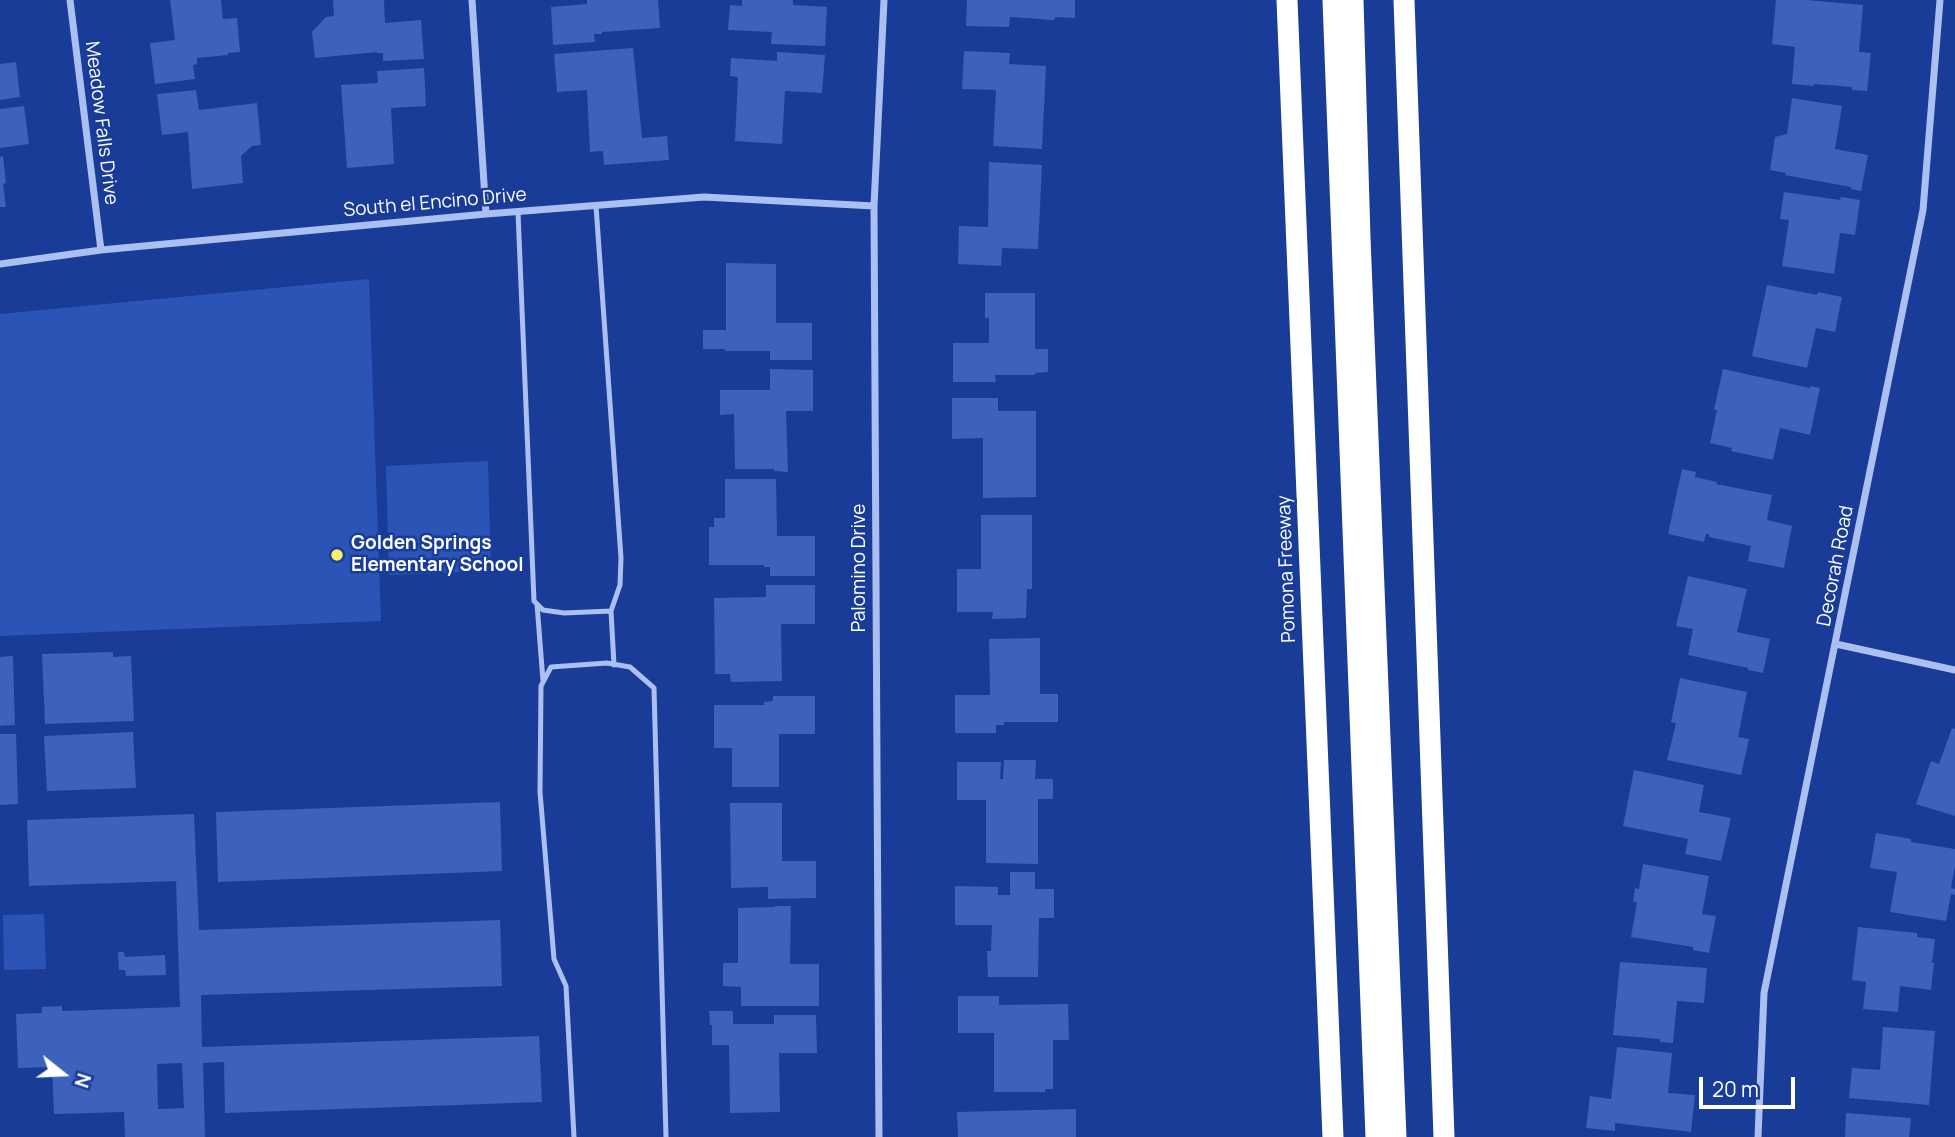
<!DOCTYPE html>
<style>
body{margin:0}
#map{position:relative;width:1955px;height:1137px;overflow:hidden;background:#183c98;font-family:Manrope,sans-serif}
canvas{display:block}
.north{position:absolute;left:28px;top:1039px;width:70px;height:70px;-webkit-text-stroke:5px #183c98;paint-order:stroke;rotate:108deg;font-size:19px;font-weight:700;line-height:28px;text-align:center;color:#fff}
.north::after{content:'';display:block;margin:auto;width:24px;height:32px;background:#fff;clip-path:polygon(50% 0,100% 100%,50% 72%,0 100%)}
.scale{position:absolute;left:1699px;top:1077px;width:96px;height:32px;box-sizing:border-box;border:4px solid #fff;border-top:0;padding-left:9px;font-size:21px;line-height:24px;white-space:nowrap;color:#fff;-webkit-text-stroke:5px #183c98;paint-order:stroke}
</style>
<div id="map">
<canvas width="1955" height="1137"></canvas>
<div class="north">N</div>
<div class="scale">20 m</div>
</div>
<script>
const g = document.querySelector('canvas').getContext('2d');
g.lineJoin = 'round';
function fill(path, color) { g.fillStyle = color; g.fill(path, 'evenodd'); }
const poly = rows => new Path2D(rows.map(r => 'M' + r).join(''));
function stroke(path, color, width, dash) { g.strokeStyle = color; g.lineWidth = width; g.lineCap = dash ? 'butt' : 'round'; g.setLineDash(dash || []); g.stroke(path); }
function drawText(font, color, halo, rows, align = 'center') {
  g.font = font + ' Manrope,sans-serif'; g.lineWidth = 5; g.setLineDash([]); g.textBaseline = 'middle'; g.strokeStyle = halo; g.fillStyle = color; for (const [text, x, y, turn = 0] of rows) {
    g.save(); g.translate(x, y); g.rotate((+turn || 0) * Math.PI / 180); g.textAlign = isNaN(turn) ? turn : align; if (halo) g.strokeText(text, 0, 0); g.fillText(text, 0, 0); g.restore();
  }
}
const green = poly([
 [369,279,381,621,0,636,0,314],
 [488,461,491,571,389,575,386,466],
 [44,914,46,969,4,970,3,915]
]);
const building = poly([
 [170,0,221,0,223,19,237,18,240,52,228,53,228,55,197,58,197,64,193,65,195,79,155,84,150,43,175,40],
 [333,0,384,0,385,23,421,20,424,59,383,61,383,53,377,53,377,52,315,58,312,32,326,17,334,16],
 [587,0,658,0,660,28,602,32,602,34,594,34,595,42,553,45,551,7,587,4],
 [742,0,793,0,793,5,827,7,825,46,771,44,772,32,728,30,730,5,742,6],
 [967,0,1075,0,1075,18,1055,17,1054,20,1010,17,1009,27,966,26],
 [1776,0,1807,0,1863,5,1859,52,1871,53,1867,91,1852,90,1852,87,1814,84,1814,86,1792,84,1795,47,1772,44],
 [633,48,642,138,667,136,669,160,604,165,603,151,590,152,587,90,557,92,554,54],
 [964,51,1010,53,1009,64,1046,66,1042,149,993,146,996,90,962,89],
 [777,52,825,55,822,93,785,91,782,144,735,141,738,77,730,76,731,58,777,61],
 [16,62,20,97,0,100,0,64],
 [424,68,426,106,391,108,394,164,347,168,341,85,378,83,377,71],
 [196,90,199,110,257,103,261,145,252,146,241,156,243,183,192,189,188,132,162,135,157,94],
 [1792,98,1842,106,1835,149,1868,155,1861,191,1851,189,1851,187,1785,175,1786,173,1770,170,1775,137,1787,134],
 [24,106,29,144,0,148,0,109],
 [3,156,6,183,3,184,6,207,0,207,0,157],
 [989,162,1042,165,1038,249,1002,248,1001,266,958,264,959,226,988,227],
 [1784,192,1840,200,1841,197,1860,200,1855,235,1840,233,1834,274,1782,266,1789,220,1780,219],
 [726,263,776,264,776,323,812,323,812,360,770,360,770,351,725,351,725,349,703,349,703,330,726,330],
 [1767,285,1817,295,1818,292,1842,297,1835,332,1816,328,1807,368,1752,356],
 [985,293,1035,293,1035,349,1048,349,1048,372,1035,373,1035,375,995,375,996,382,953,382,953,343,989,343,989,318,985,318],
 [770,369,813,370,813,411,786,411,788,472,774,471,774,469,735,469,734,414,720,415,720,390,770,390],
 [1723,369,1810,388,1810,386,1820,388,1810,435,1780,428,1773,460,1731,451,1732,448,1710,443,1717,410,1714,410],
 [952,398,998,398,998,411,1036,411,1036,497,983,498,983,438,952,439],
 [1682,469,1696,472,1695,477,1717,482,1716,484,1772,495,1767,520,1792,526,1784,568,1748,561,1751,546,1709,537,1709,534,1706,534,1704,542,1668,534],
 [725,479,776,479,777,536,815,536,815,576,770,576,770,567,764,567,764,565,709,565,709,527,714,527,714,518,725,518],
 [981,515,1032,515,1032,589,1027,589,1026,618,992,619,993,612,957,612,957,569,981,569],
 [1688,576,1747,589,1737,632,1770,639,1763,673,1748,670,1748,668,1688,655,1693,629,1676,626],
 [766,585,815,585,815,624,781,624,782,681,731,682,730,674,715,674,714,598,766,597],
 [1040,638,1040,694,1058,694,1058,722,1004,722,1004,725,996,725,996,733,955,733,955,695,990,695,989,639],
 [113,652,113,657,131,656,134,721,45,724,42,654],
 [13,656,15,725,0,726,0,657],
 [1680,678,1747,692,1738,737,1749,739,1741,775,1667,760,1676,723,1671,722],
 [773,696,815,696,815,734,779,734,779,787,732,787,732,748,714,748,714,705,764,705,764,702,773,701],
 [1952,728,1955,729,1955,816,1916,804,1931,761,1939,764],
 [133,732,136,788,47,791,44,736],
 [0,734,16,734,18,804,0,805],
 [1004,760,1036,760,1035,779,1053,779,1053,799,1038,799,1038,864,986,863,986,800,957,800,957,762,1001,762,1000,779,1003,779],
 [1634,770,1704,785,1699,812,1731,818,1721,861,1685,854,1688,839,1623,826],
 [500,802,502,871,218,882,216,812],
 [730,803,782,803,782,861,816,861,816,898,768,899,768,887,731,888],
 [194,814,199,930,500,920,502,986,201,995,202,1047,539,1036,542,1102,225,1113,224,1062,203,1063,205,1137,125,1137,124,1112,54,1114,52,1067,18,1068,16,1014,42,1013,42,1007,62,1006,62,1011,180,1007,176,881,29,886,27,820],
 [182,1063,184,1108,158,1109,157,1064],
 [1876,833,1911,839,1911,842,1955,849,1955,866,1951,888,1955,889,1955,895,1951,894,1946,921,1890,912,1897,872,1870,868],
 [1643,864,1709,876,1702,914,1716,916,1709,953,1693,950,1693,947,1631,937,1637,902,1633,902,1635,888,1639,889],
 [1010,872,1035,872,1035,889,1054,889,1054,918,1039,918,1038,977,988,977,987,951,991,951,992,925,955,925,955,886,998,887,998,895,1010,895],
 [775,906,791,906,790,964,819,964,819,1006,741,1006,741,987,723,986,723,963,738,963,738,908,775,907],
 [1858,927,1917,933,1917,937,1935,939,1932,963,1934,963,1931,990,1900,986,1898,1012,1863,1009,1866,982,1852,980],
 [118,952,124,952,125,957,165,955,166,975,126,976,125,970,119,970],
 [1620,962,1707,968,1704,1003,1677,1001,1673,1043,1660,1042,1660,1039,1613,1035],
 [958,996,999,996,999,1005,1068,1004,1069,1040,1053,1040,1053,1089,1045,1089,1045,1092,994,1092,994,1033,958,1033],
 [709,1011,733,1011,733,1024,774,1024,774,1015,816,1015,817,1053,779,1053,780,1112,730,1113,729,1045,712,1045,712,1025,710,1025],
 [1883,1027,1935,1031,1929,1105,1849,1098,1852,1068,1880,1070],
 [1617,1047,1672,1053,1668,1093,1695,1095,1691,1132,1615,1123,1615,1131,1586,1128,1590,1096,1611,1099],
 [1076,1109,1076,1137,958,1137,957,1112],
 [1846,1113,1911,1118,1909,1137,1845,1137]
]);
const service = poly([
 [518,212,534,601,543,610,564,613,611,611,620,585,621,558,596,206],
 [537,604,543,681],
 [611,611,614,665],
 [574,1137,566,986,554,959,540,792,541,686,551,667,607,663,630,667,654,688,666,1137]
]);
const minor = poly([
 [70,0,101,250],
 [472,0,486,214],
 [0,264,101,250,486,214,704,197,874,206],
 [1836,644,1955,670],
 [879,1137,874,206,884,0],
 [1758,1137,1764,993,1923,210,1940,0]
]);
const motorway = poly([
 [1287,0,1333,1137],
 [1333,0,1376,1137],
 [1353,0,1360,238,1396,1137],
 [1404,0,1444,1137]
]);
const markers = [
 [337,555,7,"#ffeb6c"]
];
const streetNames = [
 ["Meadow Falls Drive",101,123,83],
 ["South el Encino Drive",435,203,-5],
 ["Decorah Road",1836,566,-79],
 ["Palomino Drive",860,568,-90],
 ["Pomona Freeway",1287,569,-92]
];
const poiNames = [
 ["Golden Springs",351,544],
 ["Elementary School",351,566]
];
fill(green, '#2b54b6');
fill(building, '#3c62bd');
stroke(service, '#abc0f1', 5);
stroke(minor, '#abc0f1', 7);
stroke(motorway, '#fff', 21);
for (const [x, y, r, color] of markers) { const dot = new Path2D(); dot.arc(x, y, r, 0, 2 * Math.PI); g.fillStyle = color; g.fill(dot); stroke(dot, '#183c98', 2.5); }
drawText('19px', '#fff', '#183c98', streetNames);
drawText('bold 19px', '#fff', '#183c98', poiNames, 'left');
</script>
